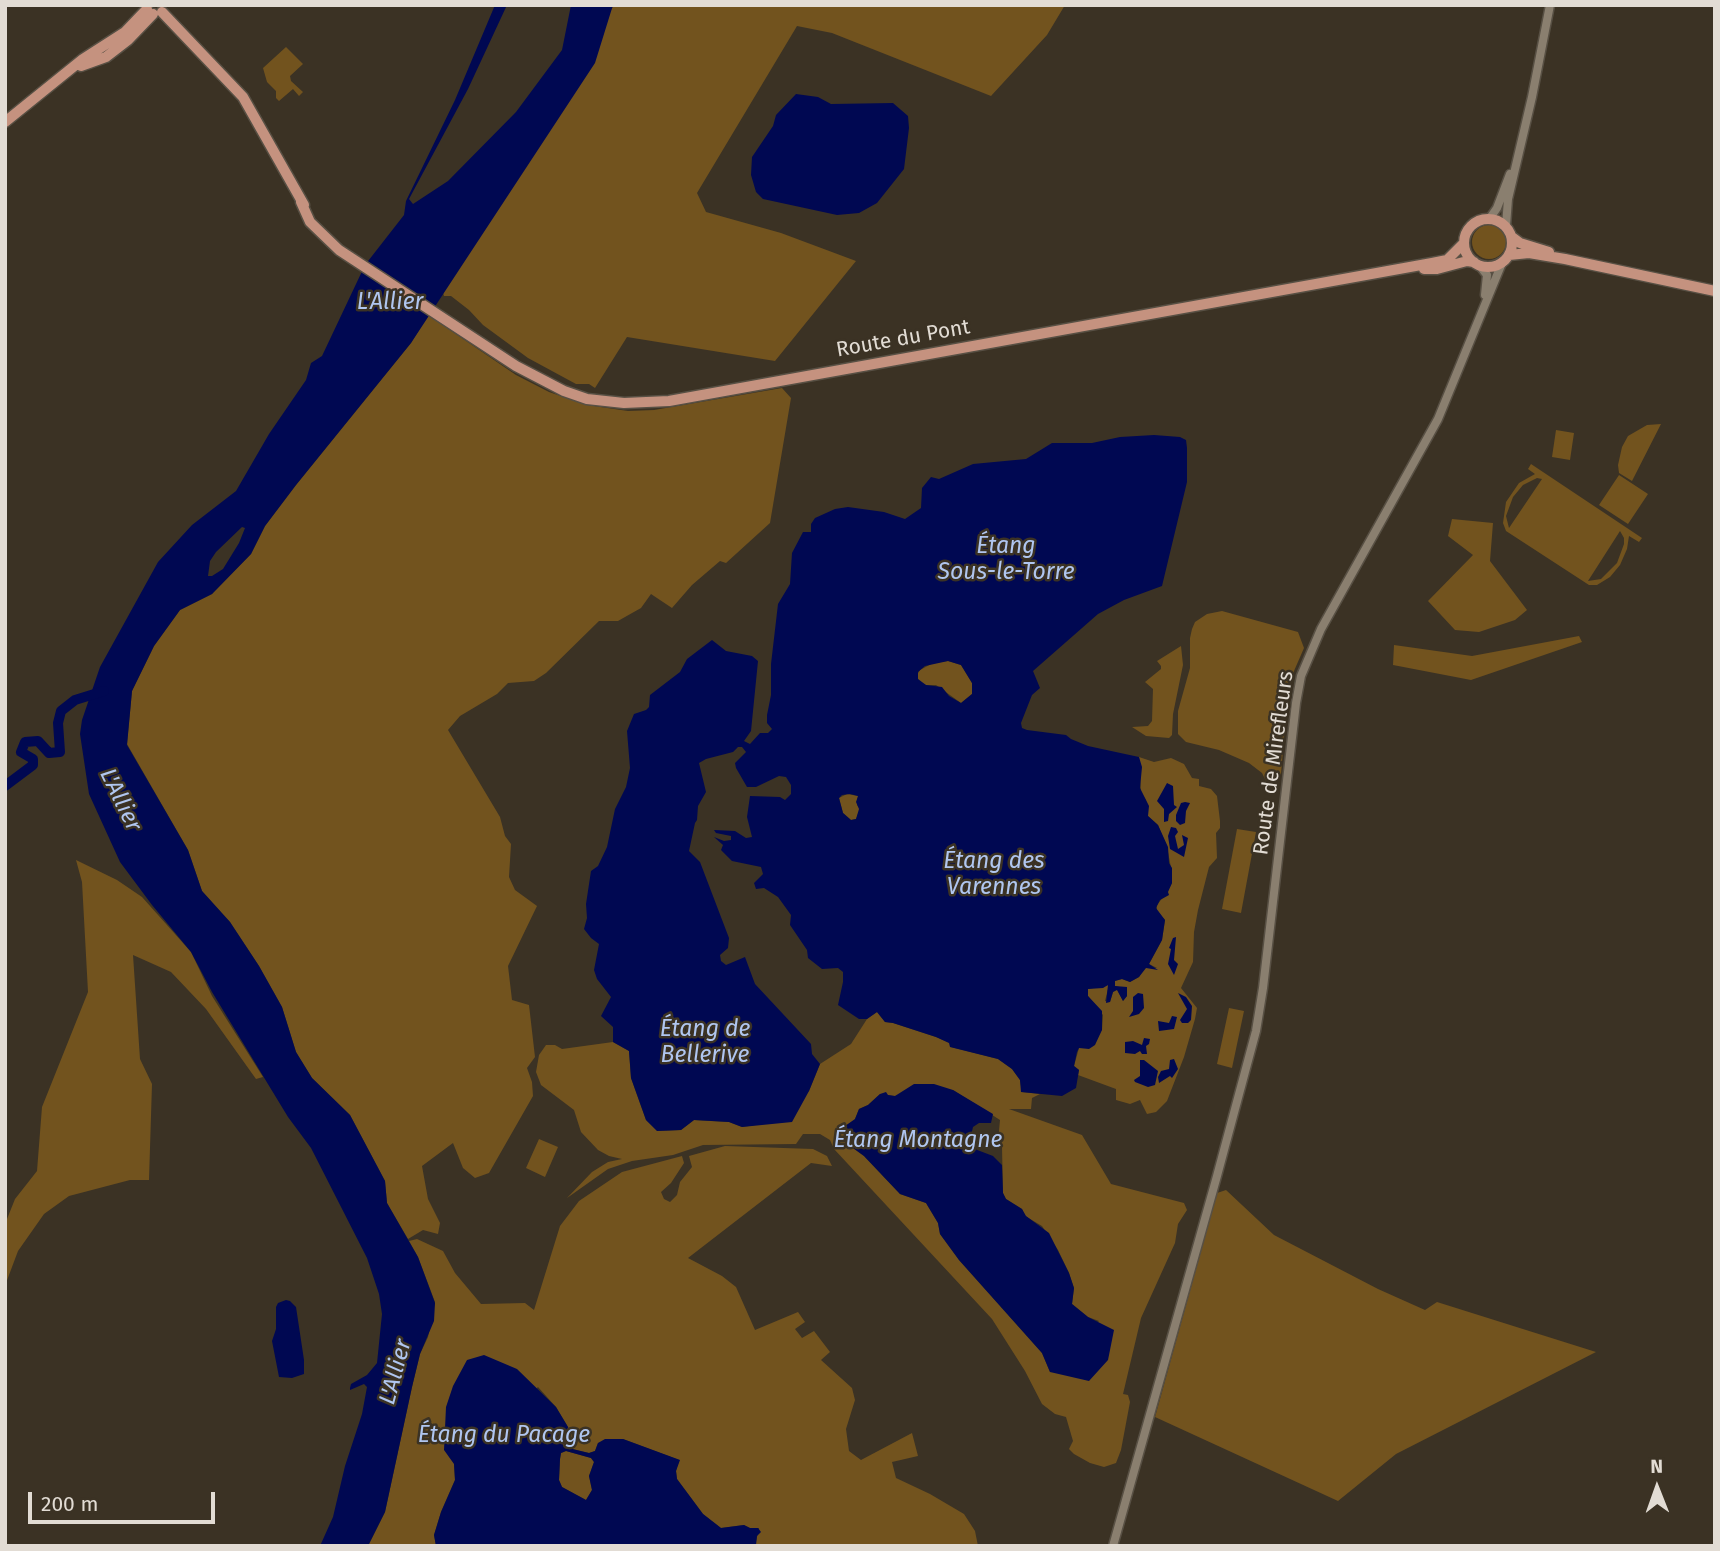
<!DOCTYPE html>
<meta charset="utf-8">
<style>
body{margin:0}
#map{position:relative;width:1720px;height:1551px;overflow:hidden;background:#3b3224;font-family:"Fira Sans",sans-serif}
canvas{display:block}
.frame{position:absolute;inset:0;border:7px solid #e2dcd4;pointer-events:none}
.north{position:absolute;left:1622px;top:1453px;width:70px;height:70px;-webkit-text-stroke:5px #3b3224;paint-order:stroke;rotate:359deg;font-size:19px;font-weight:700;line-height:28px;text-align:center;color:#e2dcd4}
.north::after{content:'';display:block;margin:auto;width:24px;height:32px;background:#e2dcd4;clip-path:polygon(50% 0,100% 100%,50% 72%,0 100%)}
.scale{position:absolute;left:28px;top:1492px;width:187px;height:32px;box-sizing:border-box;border:4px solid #e2dcd4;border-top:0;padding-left:9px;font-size:21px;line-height:24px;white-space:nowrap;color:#e2dcd4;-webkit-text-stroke:5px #3b3224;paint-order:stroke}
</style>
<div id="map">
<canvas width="1720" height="1551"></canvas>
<div class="frame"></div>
<div class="north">N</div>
<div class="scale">200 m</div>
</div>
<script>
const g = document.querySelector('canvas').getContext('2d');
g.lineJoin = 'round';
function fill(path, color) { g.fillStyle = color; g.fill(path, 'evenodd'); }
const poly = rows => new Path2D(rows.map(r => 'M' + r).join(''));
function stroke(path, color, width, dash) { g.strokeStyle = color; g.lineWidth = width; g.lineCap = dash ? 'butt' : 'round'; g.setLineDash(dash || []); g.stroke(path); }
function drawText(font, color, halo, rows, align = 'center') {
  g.font = font + ' "Fira Sans",sans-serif'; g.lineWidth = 5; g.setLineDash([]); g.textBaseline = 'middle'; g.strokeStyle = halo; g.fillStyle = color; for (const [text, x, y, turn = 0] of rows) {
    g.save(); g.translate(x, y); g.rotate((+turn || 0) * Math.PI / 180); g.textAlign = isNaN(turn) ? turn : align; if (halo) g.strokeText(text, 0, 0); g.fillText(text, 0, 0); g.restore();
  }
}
const green = poly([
 [614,5,1065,5,1047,35,991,96,832,33,797,26,697,193,706,212,781,233,856,261,775,361,627,337,595,388,589,384,576,384,528,358,483,325,469,310,451,296,444,296,442,289],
 [286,47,303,64,290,76,291,81,303,92,299,96,293,89,279,101,276,98,276,91,267,82,263,68],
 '1472 242a17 17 0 1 1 34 0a17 17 0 1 1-34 0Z',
 [428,315,516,375,549,392,587,405,628,411,654,410,782,388,791,398,770,523,726,563,720,561,692,585,672,608,651,594,641,608,625,617,618,621,599,621,546,673,534,681,508,683,497,694,460,716,448,730,500,817,505,836,511,844,509,877,515,890,537,906,508,966,512,1000,529,1005,535,1057,527,1068,532,1082,533,1096,489,1173,475,1178,463,1168,453,1143,422,1166,428,1199,440,1223,438,1234,423,1230,408,1239,387,1203,385,1181,350,1115,312,1078,296,1052,282,1007,259,966,230,922,202,891,188,850,127,744,132,691,154,646,180,610,212,594,251,554,265,526,296,485,411,343],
 [1661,424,1632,481,1619,473,1618,465,1622,447,1628,436,1647,425],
 [1556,430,1574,433,1570,460,1552,457],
 [1531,464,1642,538,1639,542,1629,536,1627,549,1620,565,1610,577,1597,585,1589,585,1506,531,1503,523,1506,502,1519,483,1535,474,1528,469],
 [1537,478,1542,479,1509,528,1506,516,1513,497,1523,485],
 [1620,531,1624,538,1624,544,1617,563,1601,579,1588,581],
 [1619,475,1648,494,1628,524,1599,505],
 [1452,519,1493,523,1490,561,1527,610,1515,620,1479,632,1455,630,1428,601,1473,555,1448,536],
 [1222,611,1298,632,1304,648,1294,671,1287,701,1281,774,1268,785,1262,773,1249,763,1219,750,1186,742,1178,734,1178,711,1190,668,1190,638,1192,629,1195,622,1207,614],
 [1579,636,1582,642,1471,680,1393,665,1394,645,1472,656],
 [1181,646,1183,665,1173,714,1172,735,1169,738,1146,736,1132,727,1148,726,1152,721,1153,689,1145,682,1161,669,1161,666,1157,661],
 [948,661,961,665,972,683,972,694,961,703,936,685,926,685,919,682,917,675,920,670,933,663],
 [1139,757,1154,762,1171,758,1184,764,1192,778,1199,779,1199,786,1211,789,1217,796,1220,821,1220,828,1216,833,1217,858,1209,867,1198,910,1194,932,1193,962,1181,988,1197,1008,1195,1019,1184,1057,1167,1101,1156,1112,1147,1114,1140,1100,1130,1104,1116,1100,1116,1089,1078,1075,1079,1070,1074,1066,1079,1048,1083,1047,1102,1030,1103,1015,1088,996,1088,989,1109,985,1105,1001,1110,1002,1113,992,1117,989,1123,1001,1127,996,1127,989,1115,986,1114,981,1122,979,1130,982,1139,977,1144,968,1157,968,1149,964,1162,940,1165,920,1157,911,1157,905,1167,892,1172,883,1172,873,1167,847,1158,825,1148,816,1146,800,1141,793],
 [847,794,858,796,857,805,860,809,856,819,851,820,843,813,839,798],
 [1237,829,1256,832,1241,913,1222,909],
 [76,860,117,880,142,897,191,952,212,996,263,1077,256,1079,206,1009,171,972,133,955,140,1059,152,1084,149,1180,130,1180,69,1196,44,1214,18,1251,6,1283,5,1298,5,1224,15,1199,37,1171,42,1107,88,992,82,882],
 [1229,1008,1244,1011,1232,1068,1217,1064],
 [877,1012,885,1022,893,1023,936,1037,950,1043,951,1047,998,1059,1012,1069,1020,1080,1022,1092,1040,1094,1032,1098,1031,1109,1009,1109,1082,1135,1111,1184,1184,1203,1187,1210,1178,1224,1175,1243,1141,1318,1123,1394,1128,1395,1130,1402,1121,1450,1116,1463,1104,1467,1090,1463,1074,1454,1069,1449,1073,1441,1066,1417,1055,1414,1042,1404,1025,1371,992,1319,834,1149,830,1140,820,1134,803,1134,796,1144,703,1145,673,1155,632,1161,608,1169,567,1198,592,1172,608,1162,622,1159,609,1156,598,1150,581,1132,574,1110,541,1085,536,1072,539,1055,546,1045,555,1045,562,1049,613,1042,629,1051,631,1078,646,1120,658,1131,681,1130,694,1120,729,1122,742,1127,762,1124,809,1091,820,1064,851,1044,867,1019],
 [953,1090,1000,1120,998,1142,1002,1147,1003,1193,1006,1199,1022,1209,1025,1216,1042,1226,1058,1250,1069,1273,1074,1288,1072,1304,1088,1317,1099,1321,1050,1372,1042,1353,959,1260,940,1234,938,1223,926,1203,900,1194,864,1156,853,1148,855,1119,859,1109,868,1105,880,1094,894,1096],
 [539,1139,558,1147,545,1177,526,1168],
 [725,1146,813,1149,827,1156,832,1166,811,1163,688,1258,722,1276,736,1287,755,1330,798,1312,805,1322,795,1329,802,1338,814,1331,830,1352,821,1360,852,1388,855,1400,846,1429,849,1451,861,1460,912,1433,918,1456,892,1462,896,1478,930,1494,964,1514,975,1531,978,1546,755,1546,759,1528,750,1528,744,1525,721,1528,703,1514,677,1479,676,1471,679,1460,623,1439,598,1443,595,1451,589,1453,564,1447,562,1443,569,1434,568,1427,556,1407,538,1387,454,1464,455,1480,441,1512,434,1535,436,1546,368,1546,385,1512,412,1387,420,1354,428,1337,435,1302,418,1257,409,1241,417,1239,443,1251,455,1273,481,1304,525,1303,534,1310,560,1226,579,1201,622,1172,682,1156,684,1163,671,1183,661,1192,664,1199,670,1202,677,1195,680,1182,692,1167,689,1156],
 [1226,1190,1274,1235,1378,1289,1425,1310,1437,1302,1596,1352,1396,1454,1338,1501,1155,1417,1217,1193],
 [566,1451,591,1458,594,1462,589,1476,592,1490,586,1500,562,1487,559,1480,560,1459,561,1453]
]);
const water = poly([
 [495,5,507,5,468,89,409,199,413,204,448,181,516,112,562,50,571,5,613,5,595,63,411,343,296,485,265,526,251,554,212,594,180,610,154,646,132,691,127,745,188,850,202,891,230,922,259,966,282,1007,296,1052,312,1078,350,1115,385,1181,387,1203,418,1257,435,1303,434,1321,420,1354,412,1387,385,1512,368,1546,320,1546,333,1517,345,1466,362,1414,367,1387,364,1384,350,1390,350,1388,351,1384,367,1375,377,1363,382,1314,379,1294,367,1258,311,1148,288,1117,212,992,191,952,152,905,120,862,89,794,80,734,82,720,100,667,158,562,192,525,236,491,269,434,306,380,311,363,322,356,365,265,404,215,406,201,455,100],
 [242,527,245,528,239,543,223,569,212,576,208,576,210,561,216,552],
 [796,94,818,97,831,104,893,103,908,116,909,128,904,169,877,203,859,213,837,215,763,199,756,192,751,175,752,157,773,126,776,115],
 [1154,435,1180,437,1186,440,1187,448,1187,482,1162,586,1124,600,1098,614,1033,671,1040,688,1032,695,1021,723,1022,728,1027,730,1066,735,1071,739,1088,746,1139,757,1142,767,1140,788,1149,806,1148,816,1158,825,1168,847,1169,863,1172,868,1172,883,1168,892,1169,895,1160,900,1156,908,1165,920,1162,940,1149,964,1158,970,1146,968,1139,977,1130,982,1122,979,1115,981,1115,986,1127,987,1127,996,1123,1001,1117,990,1113,992,1110,1002,1106,1003,1108,985,1103,988,1088,989,1088,996,1102,1011,1102,1030,1095,1045,1089,1049,1079,1048,1077,1052,1074,1066,1079,1070,1076,1088,1062,1096,1021,1092,1020,1080,1012,1069,998,1059,950,1047,949,1043,936,1037,893,1023,885,1022,877,1012,867,1019,859,1019,838,1005,843,982,843,972,838,968,822,969,808,958,807,950,790,925,791,915,778,897,764,888,756,889,754,883,763,874,761,867,732,861,721,850,723,845,714,837,724,841,731,840,731,836,716,833,714,830,735,831,746,838,752,837,747,817,750,796,780,797,785,800,791,794,791,785,786,777,779,776,756,787,747,787,736,768,735,763,746,752,742,747,738,747,733,752,706,759,699,763,706,792,698,806,697,820,695,823,689,851,700,862,729,938,728,948,720,955,721,961,726,965,745,957,755,984,811,1044,812,1054,820,1064,809,1091,792,1122,742,1127,729,1122,694,1120,681,1130,657,1131,646,1120,631,1078,629,1051,613,1042,613,1027,601,1016,611,997,597,979,594,970,599,944,591,938,584,929,587,918,586,904,591,871,598,866,607,847,615,809,626,787,630,768,627,731,634,714,646,710,649,707,650,695,680,672,687,659,712,640,726,651,752,656,758,661,751,731,744,741,750,744,760,733,768,733,772,729,767,723,767,715,771,695,771,664,778,604,790,584,792,553,803,532,811,532,811,524,815,518,835,509,848,507,884,512,905,519,921,508,922,488,931,477,939,479,973,464,1026,459,1052,443,1092,443,1120,437],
 [948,661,961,665,972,683,972,694,961,703,949,696,942,687,926,685,918,679,918,672,925,666],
 [850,794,858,796,856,802,859,809,856,819,851,820,843,813,839,798,842,795],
 [1167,783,1173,786,1174,805,1177,807,1169,814,1168,821,1164,822,1164,809,1157,801],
 [1185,802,1190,803,1186,811,1185,823,1180,825,1176,821,1176,815,1181,803],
 [1171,827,1176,828,1178,832,1175,836,1178,849,1184,845,1182,835,1188,838,1184,857,1170,849,1168,836],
 [1176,937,1174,960,1178,964,1174,975,1168,964,1171,949,1169,948,1173,938],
 [1138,993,1143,994,1144,1008,1139,1014,1129,1017,1133,1011,1133,997],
 [1178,993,1186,997,1192,1006,1191,1020,1188,1023,1182,1023,1180,1020,1187,1009],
 [1172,1016,1177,1017,1174,1029,1159,1031,1158,1021,1169,1023],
 [1144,1038,1150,1039,1149,1044,1146,1046,1147,1054,1142,1054,1140,1051,1135,1054,1125,1053,1125,1042,1133,1041,1142,1045],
 [1174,1059,1178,1069,1172,1078,1170,1076,1159,1083,1158,1077,1161,1071,1169,1069,1170,1060],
 [1140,1060,1144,1060,1158,1071,1155,1085,1148,1087,1135,1082,1134,1080,1140,1076],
 [914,1084,934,1084,953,1090,993,1114,991,1123,979,1123,973,1127,970,1140,972,1148,993,1156,1002,1165,1003,1193,1006,1199,1022,1209,1026,1216,1049,1233,1069,1273,1074,1288,1072,1304,1088,1317,1114,1330,1108,1360,1089,1381,1050,1372,1042,1353,959,1260,940,1234,938,1223,926,1203,900,1194,864,1156,853,1148,845,1126,855,1119,859,1109,868,1105,880,1094,886,1092,888,1095,895,1096],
 [286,1300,290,1301,296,1307,304,1360,304,1374,292,1378,279,1377,272,1341,276,1329,276,1307,278,1303],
 [484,1355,517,1369,556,1407,568,1427,569,1434,562,1443,564,1447,589,1453,595,1451,598,1443,605,1439,623,1439,680,1460,676,1471,677,1479,703,1514,721,1528,744,1525,750,1528,758,1528,761,1532,757,1536,756,1545,436,1546,434,1535,441,1512,455,1480,454,1464,444,1450,446,1407,453,1386,467,1360],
 [566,1451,591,1458,594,1462,589,1476,592,1490,586,1500,562,1487,559,1480,560,1459,561,1453]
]);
const river = poly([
 [5,786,33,765,33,759,21,752,25,742,38,741,49,753,60,752,58,723,61,711,75,700,104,691]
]);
const minor = poly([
 [1490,218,1497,208,1510,174],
 [1506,226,1508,199,1532,97,1550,5],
 [1480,266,1487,275,1485,295],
 [1113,1546,1217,1176,1256,1031,1263,988,1296,703,1301,676,1321,629,1438,419,1502,263]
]);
const major = poly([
 [162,12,243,97,304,205],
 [81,66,106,57,128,40,153,14],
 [5,122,83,59,125,32,147,9],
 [301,202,310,222,339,250,516,366,564,391,587,399,624,403,669,401,1432,263,1447,260,1464,243],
 '1464 243a24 24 0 1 1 48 0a24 24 0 1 1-48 0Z',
 [1512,237,1520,243,1549,252],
 [1509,255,1529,253,1565,259,1715,291],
 [1424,269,1437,269,1467,261,1474,262]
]);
const streetNames = [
 ["Route du Pont",903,339,-10],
 ["Route de Mirefleurs",1274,763,-82]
];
const waterNames = [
 ["L'Allier",390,303],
 ["Étang",1006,547],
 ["Sous-le-Torre",1006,573],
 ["L'Allier",120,800,64],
 ["Étang des",994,862],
 ["Varennes",994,888],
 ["Étang de",705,1030],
 ["Bellerive",705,1056],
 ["Étang Montagne",918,1141],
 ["L'Allier",396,1372,-75],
 ["Étang du Pacage",504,1436]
];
fill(green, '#72531e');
fill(water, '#000852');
stroke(river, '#000852', 10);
stroke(minor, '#585044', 11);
stroke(major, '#585044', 13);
stroke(minor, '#8a7f6f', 8);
stroke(major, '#c5927f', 10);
drawText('21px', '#e2dcd4', '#3b3224', streetNames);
drawText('italic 23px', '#b0c6f0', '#3b3224', waterNames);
</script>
